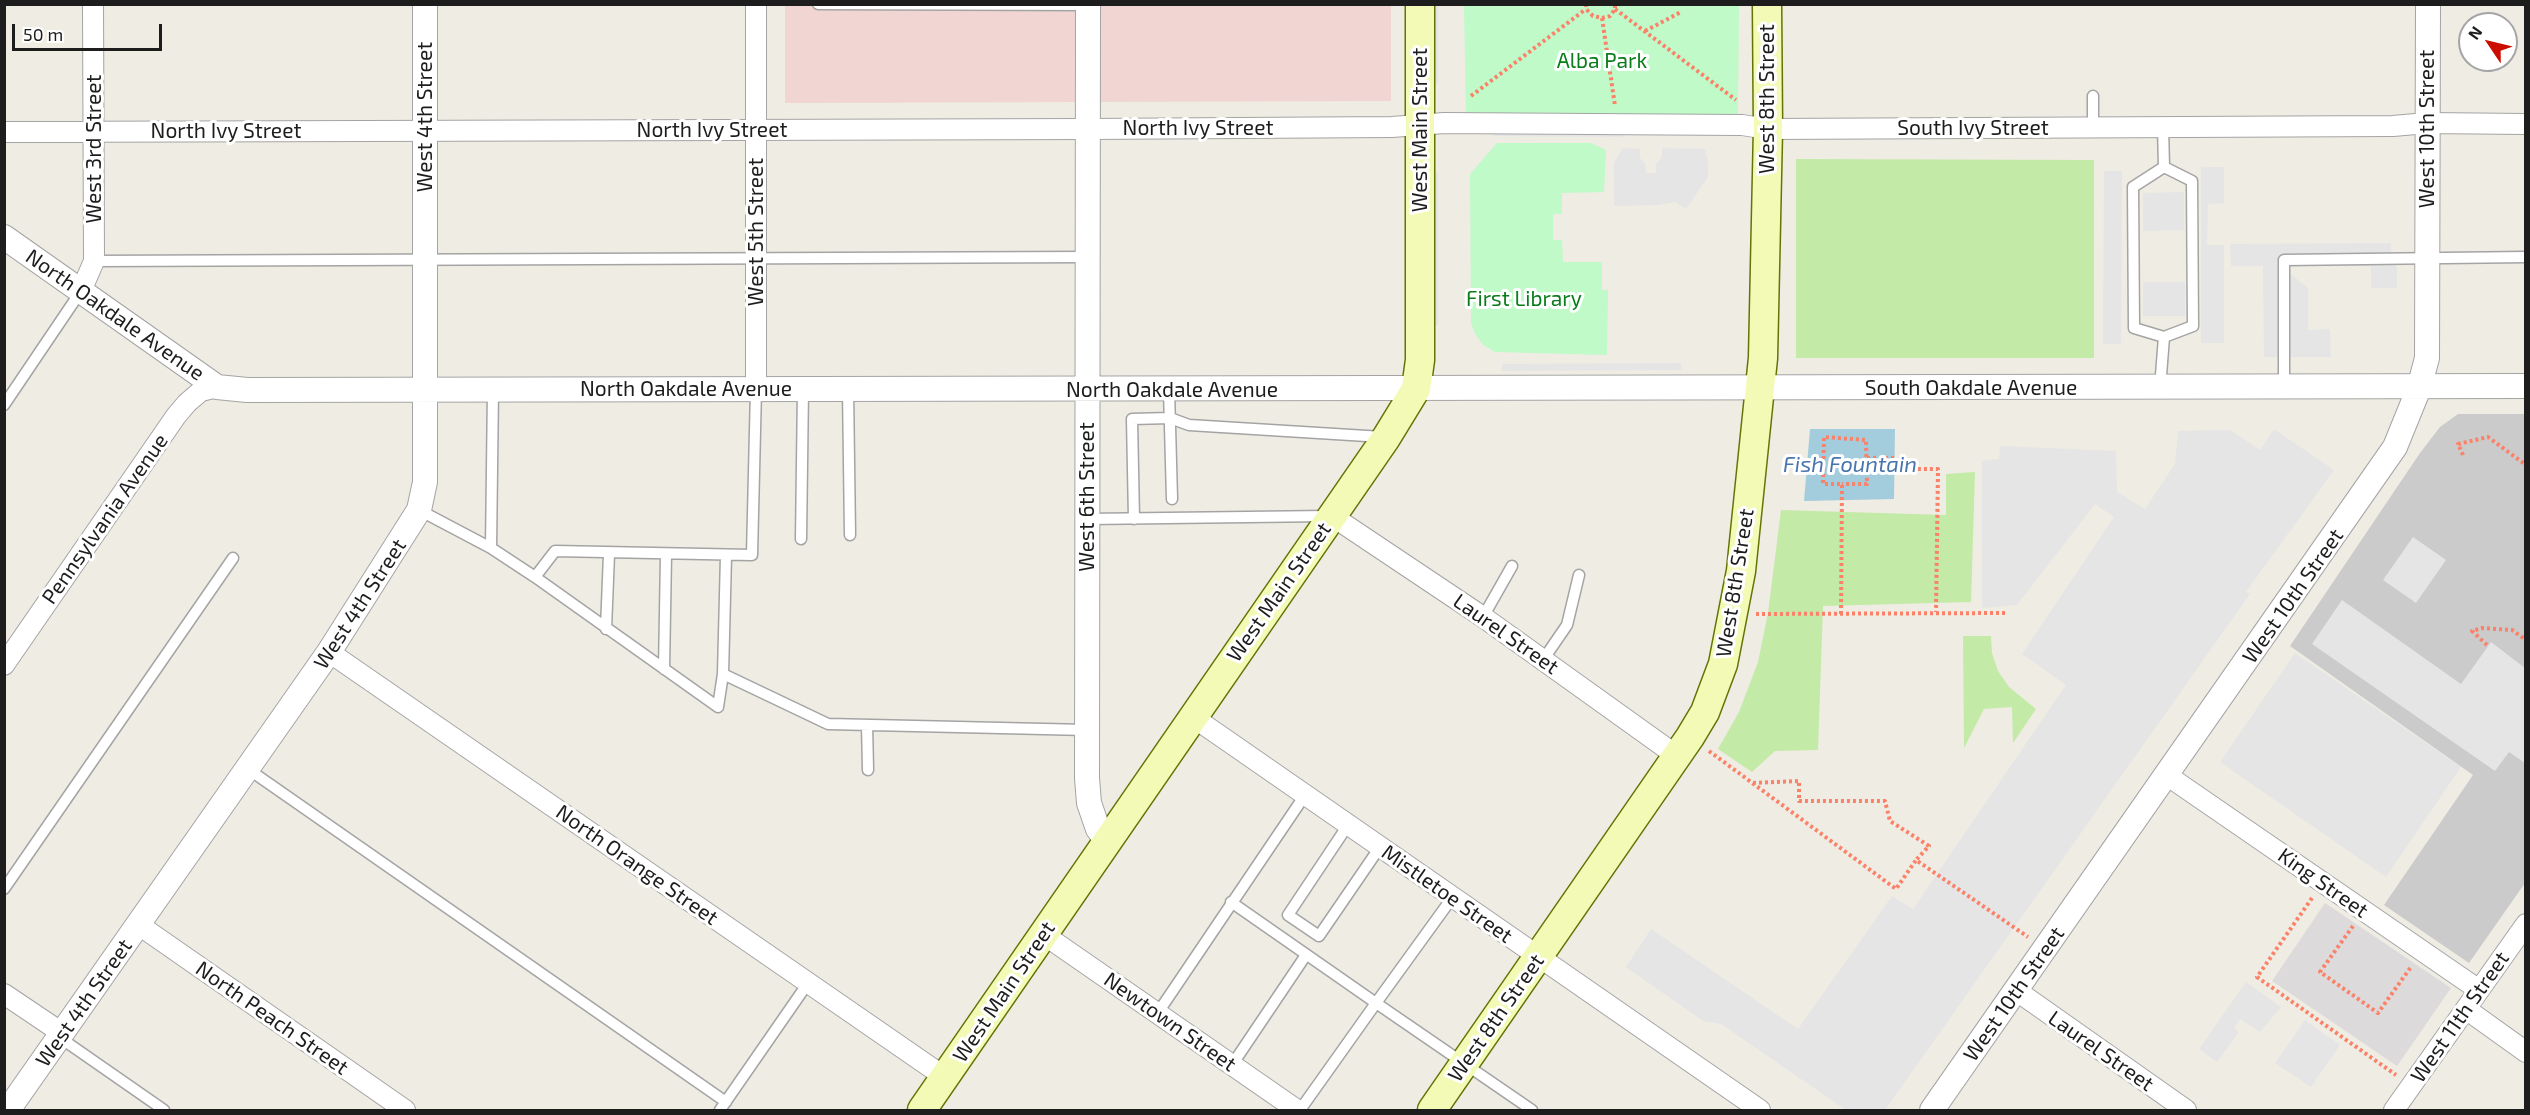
<!DOCTYPE html>
<style>
body{margin:0}
#map{position:relative;width:2530px;height:1115px;overflow:hidden;background:#efece3;font-family:"Exo 2",sans-serif}
canvas{display:block}
.frame{position:absolute;inset:0;border:6px solid #1d1d1d;pointer-events:none}
.north{position:absolute;left:2458px;top:12px;width:60px;height:60px;box-sizing:border-box;background:#fff;border:2px solid #a5a5a5;border-radius:50%;rotate:305deg;font-size:16px;font-weight:700;line-height:24px;text-align:center;color:#1d1d1d}
.north::after{content:'';display:block;margin:auto;width:21px;height:27px;background:#cb0d00;clip-path:polygon(50% 0,100% 100%,50% 72%,0 100%)}
.scale{position:absolute;left:12px;top:24px;width:150px;height:27px;box-sizing:border-box;border:3px solid #1d1d1d;border-top:0;padding-left:8px;font-size:18px;line-height:21px;white-space:nowrap;color:#1d1d1d;-webkit-text-stroke:4px #fff;paint-order:stroke}
</style>
<div id="map">
<canvas width="2530" height="1115"></canvas>
<div class="frame"></div>
<div class="north">N</div>
<div class="scale">50 m</div>
</div>
<script>
const g = document.querySelector('canvas').getContext('2d');
g.lineJoin = 'round';
function fill(path, color) { g.fillStyle = color; g.fill(path, 'evenodd'); }
const poly = rows => new Path2D(rows.map(r => 'M' + r).join(''));
function stroke(path, color, width, dash) { g.strokeStyle = color; g.lineWidth = width; g.lineCap = dash ? 'butt' : 'round'; g.setLineDash(dash || []); g.stroke(path); }
function drawText(font, color, halo, rows, align = 'center') {
  g.font = font + ' "Exo 2",sans-serif'; g.lineWidth = 6; g.setLineDash([]); g.textBaseline = 'middle'; g.strokeStyle = halo; g.fillStyle = color; for (const [text, x, y, turn = 0] of rows) {
    g.save(); g.translate(x, y); g.rotate((+turn || 0) * Math.PI / 180); g.textAlign = isNaN(turn) ? turn : align; if (halo) g.strokeText(text, 0, 0); g.fillText(text, 0, 0); g.restore();
  }
}
const residential = poly([
 [2325,903,2451,988,2397,1066,2272,981]
]);
const commercial = poly([
 [785,5,1391,5,1391,101,785,103]
]);
const religious = poly([
 [2458,414,2525,414,2525,883,2469,963,2384,905,2473,775,2290,646,2420,453,2440,427]
]);
const grass = poly([
 [1796,159,2094,160,2094,358,1796,358],
 [1975,472,1971,602,1823,606,1818,750,1775,751,1752,772,1718,749,1739,712,1758,662,1768,613,1781,510,1946,515,1946,474],
 [1963,636,1991,636,1992,653,1998,671,2009,687,2036,709,2013,743,2012,707,1984,709,1964,748]
]);
const park = poly([
 [1464,5,1739,5,1738,117,1466,118],
 [1497,143,1591,143,1606,150,1604,192,1562,193,1562,214,1553,214,1553,240,1562,240,1563,262,1602,262,1602,290,1608,290,1607,355,1495,352,1483,345,1475,334,1471,323,1470,174]
]);
const parking = poly([
 [1429,5,1438,5,1438,84,1429,84],
 [1493,129,1623,130,1623,137,1493,136],
 [1623,148,1640,149,1640,158,1645,164,1646,173,1656,173,1656,164,1662,157,1662,148,1705,149,1708,161,1708,177,1686,209,1675,202,1658,205,1614,206,1614,163],
 [2201,167,2224,167,2224,203,2208,204,2207,245,2224,245,2224,343,2201,343],
 [2104,171,2122,171,2121,344,2103,344],
 [1438,172,1438,325,1430,325,1430,173],
 [2184,192,2184,230,2143,231,2143,193],
 [2391,243,2391,254,2397,268,2397,288,2371,288,2371,266,2281,266,2308,288,2308,330,2330,329,2331,357,2264,357,2263,266,2231,266,2230,244],
 [2143,282,2185,282,2185,316,2143,316],
 [1681,363,1681,370,1502,371,1502,364],
 [2274,429,2334,470,2246,592,2250,594,1885,1110,1846,1110,1721,1024,1703,1021,1626,967,1651,929,1798,1029,1892,896,1913,909,2066,685,2022,654,2114,517,2095,504,2017,605,1982,608,1982,461,1999,459,2000,446,2116,451,2117,492,2145,509,2175,464,2178,431,2230,430,2260,450],
 [2413,537,2446,560,2416,603,2383,580],
 [2342,600,2461,684,2491,642,2525,668,2525,763,2509,752,2495,771,2312,644],
 [2295,653,2461,767,2386,877,2220,762],
 [2246,982,2281,1007,2260,1032,2240,1019,2234,1028,2239,1032,2217,1062,2199,1049],
 [2305,1020,2340,1045,2311,1087,2275,1063]
]);
const water = poly([
 [1810,429,1895,429,1894,499,1804,501]
]);
const path = poly([
 [1586,4,1586,9,1593,16,1602,18,1610,16,1615,9,1615,4],
 [1615,9,1736,100],
 [1602,18,1615,106],
 [1645,31,1681,12],
 [1471,96,1586,9],
 [2463,455,2458,444,2488,437,2526,465],
 [1867,458,1894,458,1912,469,1938,469,1936,612],
 [1756,614,2007,613],
 [1841,614,1842,484,1823,484,1824,437,1866,440,1867,484,1842,484],
 [2487,645,2472,631,2482,628,2512,630,2526,640],
 [1709,751,1896,889,1916,860,2028,937],
 [1753,783,1799,781,1799,801,1885,801,1890,821,1929,846,1916,860],
 [2312,898,2257,977,2396,1075],
 [2353,926,2320,972,2378,1013,2411,967]
]);
const service = poly([
 [818,4,1088,5],
 [2093,128,2093,96],
 [94,261,1087,257],
 [2164,337,2134,328,2133,187,2164,167],
 [2284,387,2284,260,2526,257],
 [2160,388,2164,337,2193,326,2192,181,2164,167,2163,127],
 [848,389,850,535],
 [1169,390,1172,499],
 [4,405,81,291],
 [419,510,491,548,535,577,718,707,723,674],
 [1087,519,1327,516],
 [1134,519,1132,419,1170,418,1189,425,1383,437],
 [801,539,803,389],
 [491,548,493,390],
 [726,556,723,674,828,724,1087,730],
 [535,577,555,551,752,555,756,389],
 [1483,617,1512,566],
 [606,629,609,554],
 [1543,660,1567,625,1579,575],
 [664,669,666,555],
 [867,725,868,770],
 [248,769,726,1102],
 [1348,825,1288,915,1319,936,1380,847],
 [4,889,233,558],
 [1231,902,1376,1003,1452,898],
 [1157,1014,1305,795],
 [59,1037,164,1110],
 [1232,1065,1306,955],
 [720,1110,808,983],
 [1300,1110,1376,1003,1532,1110]
]);
const minor = poly([
 [756,4,756,388],
 [4,132,1088,129,1392,127,1444,123,1742,125,1768,129,2393,126,2427,123,2526,124],
 [81,291,94,261,93,4],
 [1332,516,1483,617,1677,756],
 [329,652,946,1078],
 [4,665,176,416,187,403,201,391,217,387],
 [1193,717,1760,1110],
 [2168,776,2479,990],
 [139,925,405,1110],
 [1043,934,1297,1110],
 [2017,991,2186,1110],
 [4,994,62,1033],
 [2466,1009,2526,1052],
 [2394,1110,2526,924]
]);
const tertiary = poly([
 [1088,4,1087,778,1089,803,1098,829,1107,841],
 [4,237,217,387,247,390,2526,386],
 [8,1110,329,652,419,510,425,482,425,4],
 [1932,1110,2395,447,2419,388,2427,358,2428,4]
]);
const secondary = poly([
 [922,1110,1386,438,1416,389,1420,360,1420,4],
 [1432,1110,1690,737,1705,712,1723,664,1741,571,1763,358,1768,129,1767,4]
]);
const parkNames = [
 ["Alba Park",1602,61],
 ["First Library",1524,299]
];
const streetNames = [
 ["West 8th Street",1767,99,-90],
 ["West 4th Street",425,117,-90],
 ["North Ivy Street",1198,128],
 ["South Ivy Street",1973,128],
 ["West 10th Street",2427,129,-90],
 ["North Ivy Street",712,130],
 ["West Main Street",1420,130,-90],
 ["North Ivy Street",226,131],
 ["West 3rd Street",94,149,-90],
 ["West 5th Street",756,232,-90],
 ["North Oakdale Avenue",115,315,35],
 ["South Oakdale Avenue",1971,388],
 ["North Oakdale Avenue",686,389],
 ["North Oakdale Avenue",1172,390],
 ["West 6th Street",1087,497,-90],
 ["Pennsylvania Avenue",105,519,-55],
 ["West 8th Street",1735,583,-81],
 ["West Main Street",1279,592,-55],
 ["West 10th Street",2293,596,-55],
 ["West 4th Street",360,604,-57],
 ["Laurel Street",1506,634,35],
 ["North Orange Street",637,865,35],
 ["King Street",2323,883,35],
 ["Mistletoe Street",1447,894,35],
 ["West Main Street",1004,992,-56],
 ["West 10th Street",2014,994,-55],
 ["West 4th Street",84,1003,-55],
 ["West 11th Street",2460,1017,-55],
 ["North Peach Street",272,1018,35],
 ["West 8th Street",1496,1018,-55],
 ["Newtown Street",1170,1022,35],
 ["Laurel Street",2101,1051,35]
];
const waterNames = [
 ["Fish Fountain",1850,465]
];
fill(residential, '#dcdada');
fill(commercial, '#f0d5d2');
fill(religious, '#cbcbcb');
fill(grass, '#c4eaa8');
fill(park, '#bffac8');
fill(parking, '#e5e5e5');
fill(water, '#a3ccdd');
stroke(service, '#a4a4a4', 13);
stroke(minor, '#a4a4a4', 22);
stroke(tertiary, '#a4a4a4', 26);
stroke(secondary, '#627504', 31);
stroke(path, '#fb8168', 4, [3, 3]);
stroke(service, '#fff', 10);
stroke(minor, '#fff', 20);
stroke(tertiary, '#fff', 24);
stroke(secondary, '#f2fab6', 28);
drawText('21px', '#0a7d1b', '#fff', parkNames);
drawText('21px', '#1d1d1d', '#fff', streetNames);
drawText('italic 22px', '#4975ae', '#fff', waterNames);
</script>
